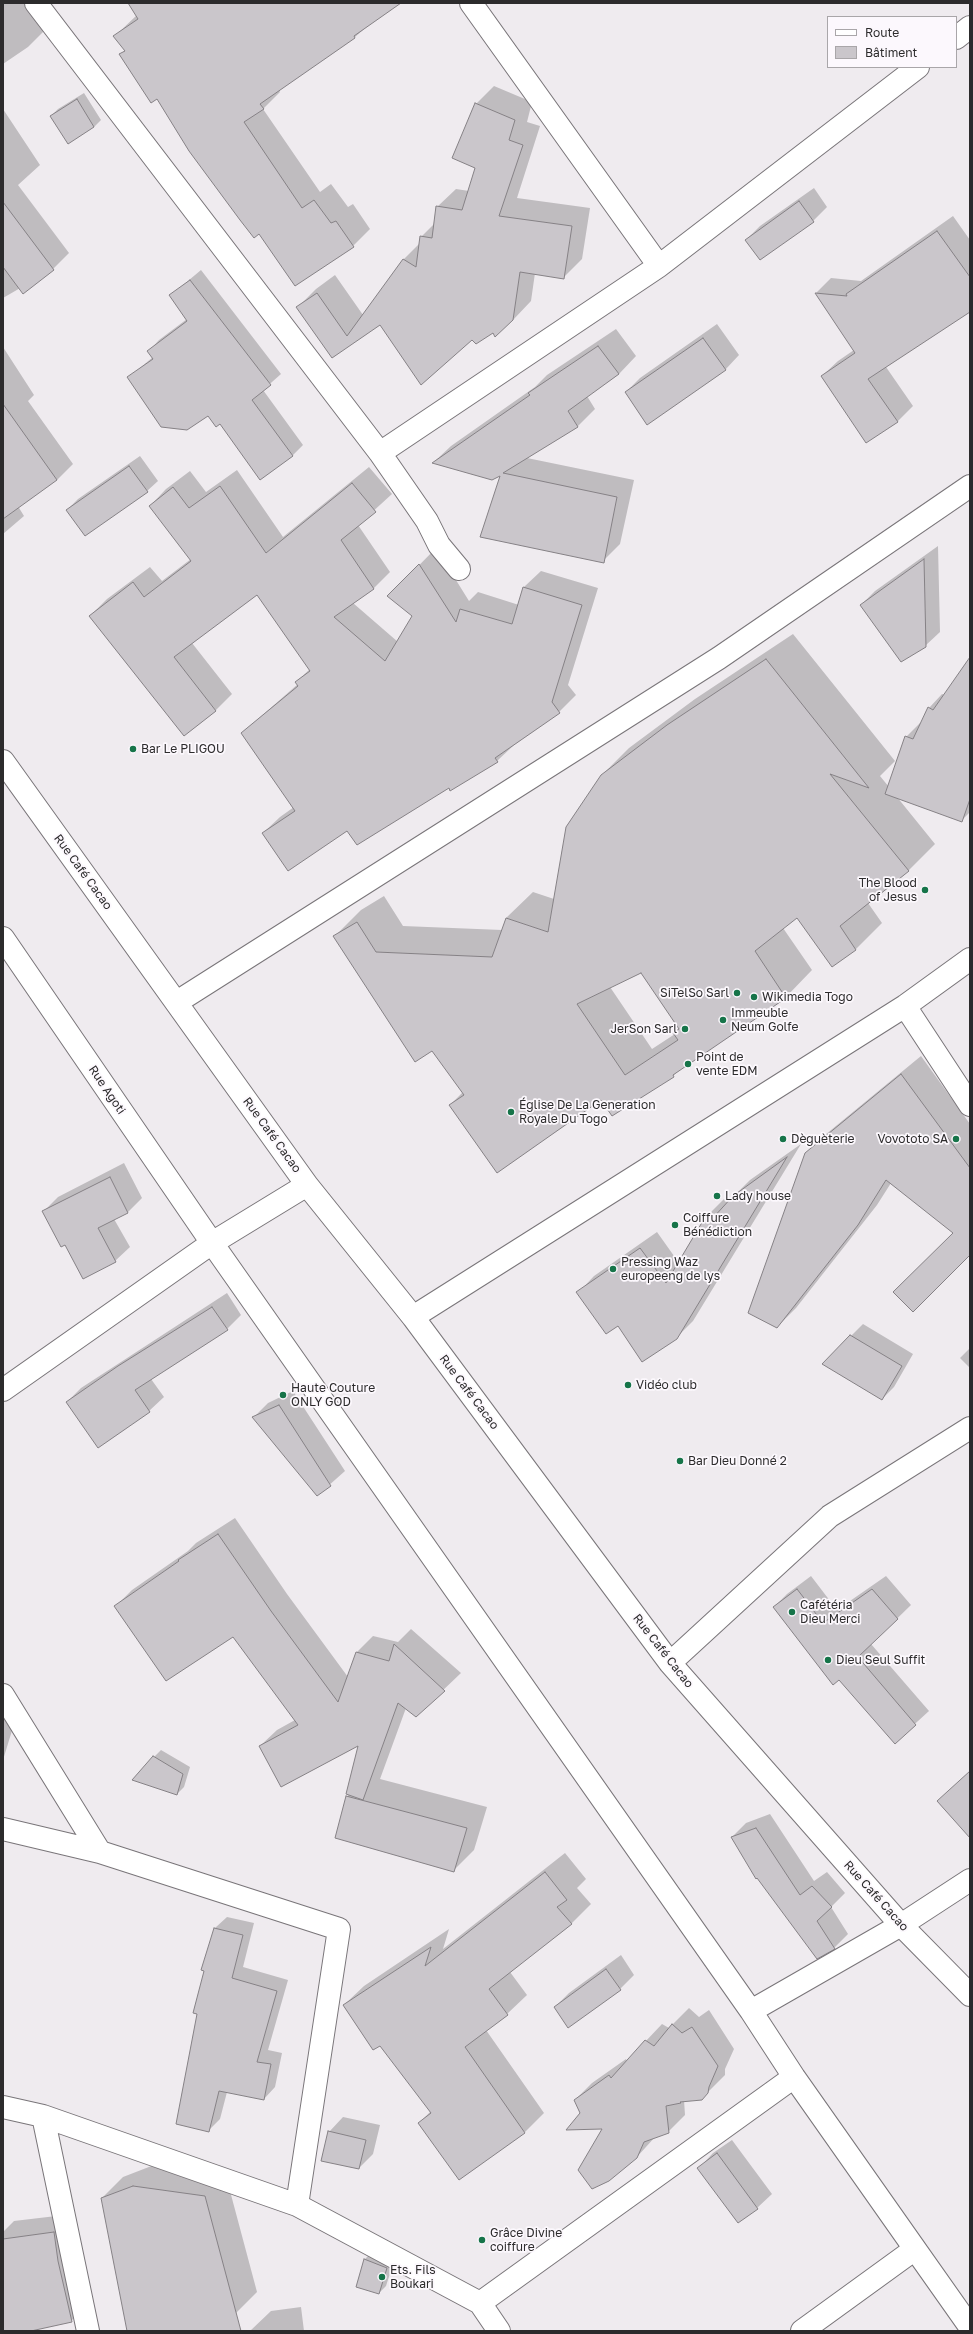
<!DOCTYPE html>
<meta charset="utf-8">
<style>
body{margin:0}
#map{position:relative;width:973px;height:2334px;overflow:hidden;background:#efebef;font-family:"Golos Text",sans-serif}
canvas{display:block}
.frame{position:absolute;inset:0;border:4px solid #2c2b2c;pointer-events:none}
.legend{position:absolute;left:827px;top:16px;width:130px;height:52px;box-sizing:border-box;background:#fcf8fd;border:1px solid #a9a6a9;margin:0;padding:5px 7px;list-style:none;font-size:12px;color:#2c2b2c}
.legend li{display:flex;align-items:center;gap:8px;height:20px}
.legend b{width:20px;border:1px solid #a9a6a9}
</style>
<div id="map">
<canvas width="973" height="2334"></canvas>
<div class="frame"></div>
<ul class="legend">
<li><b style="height:5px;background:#fff"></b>Route</li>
<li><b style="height:11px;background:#cac6cb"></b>Bâtiment</li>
</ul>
</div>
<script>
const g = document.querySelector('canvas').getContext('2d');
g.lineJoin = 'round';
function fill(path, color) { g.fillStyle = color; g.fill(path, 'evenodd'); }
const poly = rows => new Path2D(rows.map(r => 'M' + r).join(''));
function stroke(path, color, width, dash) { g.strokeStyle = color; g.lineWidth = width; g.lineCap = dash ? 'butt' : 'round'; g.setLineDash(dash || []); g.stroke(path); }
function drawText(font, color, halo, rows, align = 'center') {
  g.font = font + ' "Golos Text",sans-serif'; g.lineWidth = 3.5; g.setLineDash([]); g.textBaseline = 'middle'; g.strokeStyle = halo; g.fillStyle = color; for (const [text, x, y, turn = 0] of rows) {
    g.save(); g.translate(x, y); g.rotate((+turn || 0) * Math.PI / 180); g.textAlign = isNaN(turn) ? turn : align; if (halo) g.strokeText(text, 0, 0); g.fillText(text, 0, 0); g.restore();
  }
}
const shadow = poly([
 [3,3,25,3,44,31,28,47,3,64],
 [129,3,394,3,355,37,279,90,280,92,263,109,320,192,331,184,348,207,353,204,370,229,353,246,259,233,157,98,121,54,125,50,115,36,137,15],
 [494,86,532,102,527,122,540,126,517,198,590,208,582,259,563,278,535,273,531,301,513,320,493,332,472,338,380,323,333,357,298,307,316,289,335,275,363,315,403,260,420,243,421,237,435,223,437,207,456,189,469,191,477,168,476,104],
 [84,93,101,120,94,127,51,116,58,109],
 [3,109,40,165,18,185,69,253,53,269,3,298],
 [814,188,827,207,813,221,746,240,760,226],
 [953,216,970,240,970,311,886,367,913,406,897,422,822,376,838,361,854,350,816,293,831,278,861,281],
 [201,270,281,374,263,390,303,445,292,456,128,378,153,357,149,351,159,340,187,319,170,296],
 [717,324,739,355,725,370,626,392,640,378],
 [616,329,636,356,619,374,587,396,595,409,578,426,527,458,634,480,620,544,603,561,502,473,434,462,451,446,535,387,547,375],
 [3,347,34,395,28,401,73,464,57,480,3,477],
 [140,456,158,481,147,491,67,510,78,499],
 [369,467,392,494,358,525,390,572,374,588,353,603,398,642,413,616,389,596,436,548,469,601,478,592,519,605,524,587,541,571,598,588,568,685,576,695,559,712,514,745,497,761,449,786,348,830,263,833,280,817,294,807,242,733,298,684,296,682,310,669,257,594,192,643,232,694,216,710,184,735,90,616,107,599,150,567,162,581,191,559,150,506,166,489,190,471,206,492,237,470,283,537],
 [8,490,24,516,3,534,3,493],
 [938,546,940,632,925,646,861,605,875,591],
 [793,634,895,761,880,776,889,787,906,737,920,723,921,724,929,708,942,694,945,695,970,666,970,812,961,821,897,797,935,844,909,870,868,903,882,923,856,949,832,965,797,917,783,928,812,970,786,997,682,1067,673,1076,601,1099,450,1105,463,1092,432,1049,334,937,361,910,384,896,403,926,502,930,506,918,533,892,554,899,602,775,629,748,695,699],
 [642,972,679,1028,675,1034,652,1049,610,987],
 [921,1056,970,1124,970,1254,954,1233,891,1183,877,1205,796,1308,777,1327,806,1154,825,1135],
 [801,1144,693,1321,676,1338,618,1324,578,1293,594,1276,657,1232,679,1263,708,1215,724,1199,728,1202,750,1180],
 [124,1163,142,1198,128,1212,114,1219,130,1247,115,1261,65,1244,44,1211,58,1197],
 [227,1293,241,1315,227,1329,151,1379,164,1397,149,1411,99,1447,67,1402,81,1388],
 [863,1324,913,1354,894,1387,882,1399,823,1364],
 [970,1348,970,1368,960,1358],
 [293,1391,345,1471,318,1495,254,1417,268,1403],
 [235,1518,287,1594,348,1677,357,1652,373,1636,398,1642,411,1629,461,1673,416,1716,406,1708,380,1779,487,1807,474,1850,453,1871,347,1797,349,1794,360,1745,260,1746,277,1730,295,1720,233,1635,115,1607,132,1590,188,1551,196,1543],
 [811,1576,837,1610,886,1576,911,1605,871,1644,929,1711,895,1742,774,1607,787,1594],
 [3,1715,14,1724,3,1760],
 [161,1750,190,1767,184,1787,177,1794,154,1757],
 [770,1814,814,1881,827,1872,845,1893,831,1907,848,1934,834,1948,817,1958,732,1837,746,1823],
 [565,1853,586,1879,577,1888,591,1904,571,1924,510,1972,527,1995,507,2014,486,2030,544,2113,525,2132,419,2123,431,2111,380,2044,344,2005,364,1986,449,1929,443,1949],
 [227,1917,254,1923,243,1967,288,1980,268,2050,282,2053,275,2087,264,2099,227,2092,220,2119,208,2131,205,1971,215,1928],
 [621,1955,634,1975,620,1989,555,2007,569,1993],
 [689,2008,699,2017,709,2010,734,2049,725,2069,725,2075,701,2099,684,2100,685,2115,668,2132,655,2137,636,2158,604,2128,581,2113,575,2100,592,2083,626,2059,627,2061,662,2024,669,2028],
 [343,2117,380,2125,373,2154,359,2168,329,2132],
 [732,2140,772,2194,757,2208,738,2221,699,2168,713,2153],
 [154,2165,226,2176,257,2292,236,2313,167,2331,128,2331,102,2198,123,2177],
 [73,2214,90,2302,71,2321,26,2331,3,2331,3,2232,14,2221],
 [372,2252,394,2261,386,2286,379,2293,357,2287,365,2259],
 [301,2307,304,2331,250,2331,271,2311]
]);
const building = poly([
 [128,3,401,3,354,36,355,38,260,104,264,109,244,122,302,208,314,200,331,223,336,221,354,247,295,286,259,234,254,238,240,220,189,151,157,99,151,103,119,54,125,51,113,36,138,19,128,3],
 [77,99,94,127,68,144,50,116,77,99],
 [475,103,515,120,509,140,523,145,499,216,572,226,564,279,520,272,513,320,495,337,493,333,476,344,472,340,421,385,380,325,332,358,296,307,317,293,347,336,403,259,416,267,420,236,432,238,436,206,462,210,475,168,452,158,475,103],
 [799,201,814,222,760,260,745,240,799,201],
 [3,202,54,270,23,294,3,267,3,202],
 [937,231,970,277,970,312,868,379,898,422,866,443,821,376,855,353,815,293,847,296,846,294,937,231],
 [190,280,271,385,252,400,293,456,260,480,220,424,216,427,208,416,187,430,161,427,127,377,153,359,147,351,187,321,169,295,190,280],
 [703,338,726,370,647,425,625,392,703,338],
 [598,346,619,374,568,411,578,427,503,473,617,497,604,563,480,537,500,476,492,480,432,463,530,395,528,393,598,346],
 [3,404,57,480,3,519,3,404],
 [129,466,148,492,85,536,66,510,129,466],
 [352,483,376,512,341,540,374,589,334,617,385,661,412,616,387,596,419,564,456,622,460,609,512,624,523,587,582,605,552,702,560,713,495,758,498,762,450,791,449,788,357,845,347,831,288,871,262,833,295,811,241,733,298,686,295,682,310,671,257,595,174,657,216,711,184,736,89,616,133,582,144,597,191,561,149,506,173,487,189,508,220,486,266,553,352,483],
 [924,559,926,647,901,662,860,605,924,559],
 [970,657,970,799,962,822,885,794,905,736,913,739,928,707,933,710,970,657],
 [766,659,869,788,830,774,909,871,840,926,856,950,832,967,797,918,755,951,786,998,673,1075,674,1077,612,1116,601,1100,497,1173,449,1105,464,1095,432,1051,415,1062,333,936,357,922,376,952,492,957,506,918,548,932,566,827,601,775,667,725,766,659],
 [641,973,679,1029,673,1033,678,1040,625,1075,577,1004,641,973],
 [901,1074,970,1168,970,1255,913,1312,893,1292,953,1233,886,1180,858,1225,777,1328,748,1313,805,1153,901,1074],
 [787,1157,677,1339,642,1362,618,1326,606,1334,576,1292,640,1248,666,1283,707,1214,712,1219,733,1196,787,1157],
 [110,1177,128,1213,98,1228,116,1262,83,1279,65,1245,61,1247,42,1211,110,1177],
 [212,1307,228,1330,135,1390,150,1412,98,1448,66,1402,118,1366,212,1307],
 [850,1335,902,1366,882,1400,822,1364,850,1335],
 [279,1405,331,1486,317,1496,252,1417,279,1405],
 [218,1534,271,1611,338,1702,356,1652,389,1661,394,1644,445,1691,416,1717,398,1703,363,1800,346,1794,358,1746,281,1787,259,1746,298,1725,233,1637,166,1681,114,1606,179,1561,178,1560,218,1534],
 [797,1589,823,1623,872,1589,898,1619,858,1657,916,1725,895,1744,839,1680,833,1685,773,1607,797,1589],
 [153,1756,183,1774,177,1795,132,1780,153,1756],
 [970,1771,970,1838,937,1801,970,1771],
 [346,1796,467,1828,454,1872,335,1838,346,1796],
 [756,1828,800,1895,812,1886,832,1907,817,1921,835,1949,817,1959,757,1878,756,1879,731,1837,756,1828],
 [545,1872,567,1900,557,1907,572,1924,489,1989,508,2015,465,2047,525,2133,459,2180,418,2123,431,2113,380,2046,373,2050,343,2005,431,1947,425,1966,545,1872],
 [214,1928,243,1935,232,1978,277,1991,257,2062,271,2064,264,2100,219,2091,209,2132,176,2124,197,2014,193,2013,204,1971,201,1970,214,1928],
 [606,1969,621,1990,568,2028,554,2007,606,1969],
 [672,2024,682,2033,692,2027,718,2066,709,2087,708,2093,702,2100,680,2102,681,2103,666,2106,669,2133,644,2142,637,2158,609,2181,592,2189,578,2170,602,2129,566,2130,580,2113,574,2100,609,2075,611,2078,645,2040,654,2046,672,2024],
 [328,2131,366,2140,359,2169,321,2161,328,2131],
 [717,2153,758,2209,738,2223,697,2168,717,2153],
 [133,2186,205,2196,241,2331,127,2331,101,2198,133,2186],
 [54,2232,58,2261,72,2322,31,2331,3,2331,3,2239,54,2232],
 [364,2259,387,2268,379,2294,356,2287,364,2259]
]);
const street = poly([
 [36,3,380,453,427,521,439,545,459,569],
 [471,3,659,266],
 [956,38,970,27],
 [380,453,659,266,918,67],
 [3,761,307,1185,413,1317,670,1663,901,1925,970,1995],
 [3,938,212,1243,751,2011,794,2077,915,2249],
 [177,1002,719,658,970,486],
 [905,1006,970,1105],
 [413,1317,905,1006,970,959],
 [3,1390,212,1243,307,1185],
 [670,1663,830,1516,970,1428],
 [3,1695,100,1852],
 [3,1829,100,1852,339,1929,297,2205],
 [751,2011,901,1925,970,1880],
 [3,2107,43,2116,297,2205,480,2303,499,2331],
 [43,2116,88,2331],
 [480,2303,794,2077],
 [802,2331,915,2249,970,2327]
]);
const markers = [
 [133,749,4,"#167449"],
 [925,890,4,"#167449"],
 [737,993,4,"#167449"],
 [754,997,4,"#167449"],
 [723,1020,4,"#167449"],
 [685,1029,4,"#167449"],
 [688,1064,4,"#167449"],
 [511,1112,4,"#167449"],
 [783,1139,4,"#167449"],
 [956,1139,4,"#167449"],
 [717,1196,4,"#167449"],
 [675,1225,4,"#167449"],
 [613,1269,4,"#167449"],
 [628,1385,4,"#167449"],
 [283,1395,4,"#167449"],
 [680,1461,4,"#167449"],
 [792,1612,4,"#167449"],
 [828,1660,4,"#167449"],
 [482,2240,4,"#167449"],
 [382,2277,4,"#167449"]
];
const poiNames = [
 ["Bar Le PLIGOU",141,749],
 ["The Blood",917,883,"right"],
 ["of Jesus",917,897,"right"],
 ["SiTelSo Sarl",729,993,"right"],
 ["Wikimedia Togo",762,997],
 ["Immeuble",731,1013],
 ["Neum Golfe",731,1027],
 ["JerSon Sarl",677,1029,"right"],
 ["Point de",696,1057],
 ["vente EDM",696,1071],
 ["Église De La Generation",519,1105],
 ["Royale Du Togo",519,1119],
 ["Dèguèterie",791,1139],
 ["Vovototo SA",948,1139,"right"],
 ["Lady house",725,1196],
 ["Coiffure",683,1218],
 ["Bénédiction",683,1232],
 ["Pressing Waz",621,1262],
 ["europeeng de lys",621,1276],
 ["Vidéo club",636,1385],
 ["Haute Couture",291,1388],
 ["ONLY GOD",291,1402],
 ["Bar Dieu Donné 2",688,1461],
 ["Cafétéria",800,1605],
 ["Dieu Merci",800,1619],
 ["Dieu Seul Suffit",836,1660],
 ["Grâce Divine",490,2233],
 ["coiffure",490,2247],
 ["Ets. Fils",390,2270],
 ["Boukari",390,2284]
];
const streetNames = [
 ["Rue Café Cacao",83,872,54],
 ["Rue Agoti",107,1090,56],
 ["Rue Café Cacao",272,1135,54],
 ["Rue Café Cacao",469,1392,53],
 ["Rue Café Cacao",663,1651,52],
 ["Rue Café Cacao",876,1896,48]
];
fill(shadow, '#0003');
fill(building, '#cac6cb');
stroke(building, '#858185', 1);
stroke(street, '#797579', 24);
stroke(street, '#fff', 22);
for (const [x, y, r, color] of markers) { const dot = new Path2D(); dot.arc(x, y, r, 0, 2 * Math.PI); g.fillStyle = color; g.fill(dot); stroke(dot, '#fcf8fd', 1.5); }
drawText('12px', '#2c2b2c', '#fcf8fd', poiNames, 'left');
drawText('12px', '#2c2b2c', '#fcf8fd', streetNames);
</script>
